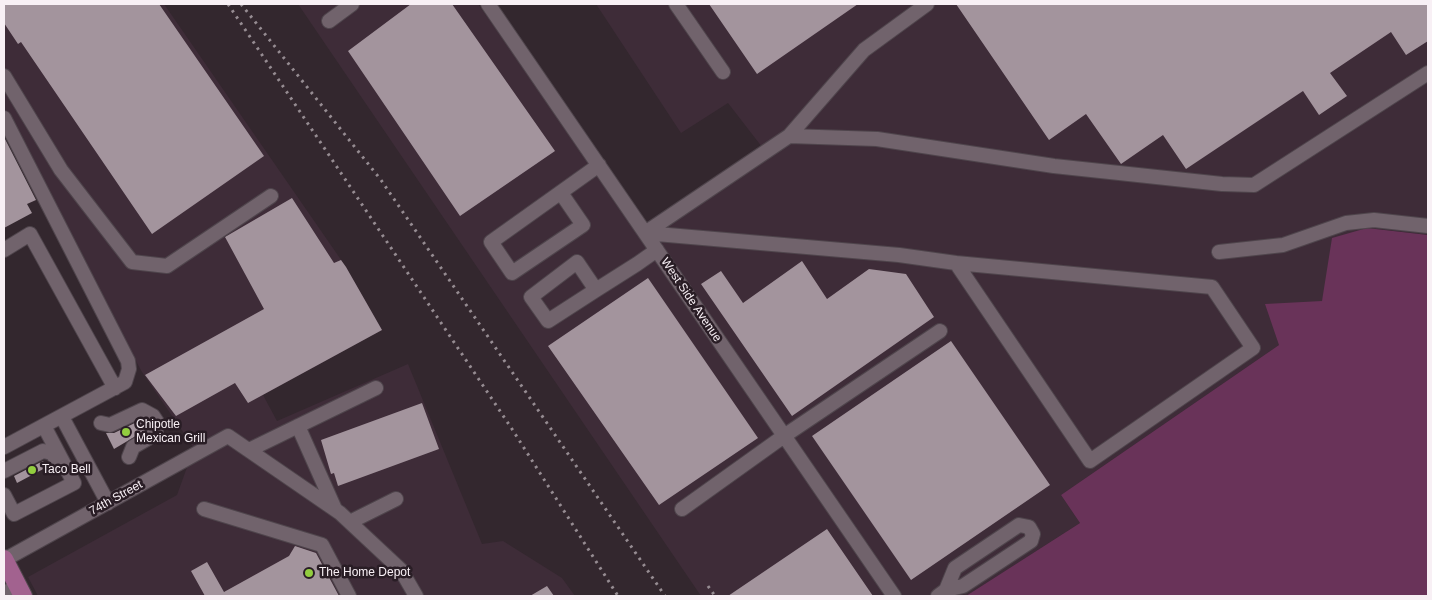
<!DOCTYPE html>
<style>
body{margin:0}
#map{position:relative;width:1432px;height:600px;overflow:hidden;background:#33272e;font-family:Arial,sans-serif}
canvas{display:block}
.frame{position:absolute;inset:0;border:5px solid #f8f0f5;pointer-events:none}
</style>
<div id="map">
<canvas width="1432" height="600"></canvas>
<div class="frame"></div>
</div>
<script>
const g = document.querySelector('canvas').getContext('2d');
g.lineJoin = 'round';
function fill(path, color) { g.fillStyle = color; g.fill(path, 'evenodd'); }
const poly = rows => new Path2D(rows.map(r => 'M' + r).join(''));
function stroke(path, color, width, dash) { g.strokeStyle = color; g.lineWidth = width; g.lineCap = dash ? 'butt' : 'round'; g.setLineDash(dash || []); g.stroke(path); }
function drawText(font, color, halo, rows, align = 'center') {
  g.font = font + ' Arial,sans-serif'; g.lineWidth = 5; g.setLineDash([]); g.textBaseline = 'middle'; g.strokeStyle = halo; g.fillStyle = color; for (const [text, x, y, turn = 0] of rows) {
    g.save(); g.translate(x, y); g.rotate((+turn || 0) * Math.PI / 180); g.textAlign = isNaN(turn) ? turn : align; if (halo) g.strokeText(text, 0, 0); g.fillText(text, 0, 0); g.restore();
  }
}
const built = poly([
 [4,4,164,4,346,267,382,330,263,395,277,421,408,364,482,544,503,541,562,578,575,596,38,596,28,577,177,495,194,448,142,372,4,117],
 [298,4,478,4,645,237,769,156,728,103,681,133,596,4,1428,4,1428,235,1367,228,1322,301,1279,345,1061,495,1080,523,966,596,701,596]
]);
const green = poly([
 [1367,228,1428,235,1428,596,966,596,1080,523,1061,495,1279,345,1265,304,1322,301,1332,238]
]);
const building = poly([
 [4,4,159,4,264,156,152,234,21,42,18,44,4,23],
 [411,4,452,4,555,151,460,216,348,51],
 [709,4,858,4,757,74],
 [956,4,1428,4,1428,41,1406,55,1391,32,1330,73,1347,96,1319,115,1303,91,1186,169,1163,135,1121,164,1086,114,1049,140],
 [4,137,36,200,27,204,32,213,4,228],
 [292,198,334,263,341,260,346,267,382,330,248,403,235,383,176,416,145,375,264,309,225,237],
 [802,261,827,299,869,269,906,274,934,317,792,416,701,284,721,271,743,303],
 [648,278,758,438,659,505,548,346],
 [951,341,1050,485,911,580,812,436],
 [422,403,439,449,338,486,334,473,331,474,321,440],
 [141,420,146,430,114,449,106,433,114,433],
 [43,461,47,467,17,483,14,476],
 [827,529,873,596,728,596],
 [295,546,316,553,339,596,205,596,191,571,207,562,224,592,289,556],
 [547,586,554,596,530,596]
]);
const minor = poly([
 [488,4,894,596],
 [676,4,723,72],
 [329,21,352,4],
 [4,76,61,170,132,262,167,266,271,196],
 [4,118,128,361,129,369,125,382,4,447],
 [789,136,877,139,1054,166,1222,184,1254,185,1428,73],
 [561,193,583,225,512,273,491,242,599,165],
 [645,233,899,255,956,263,1090,461,1253,348,1212,287,956,263],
 [645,233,789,136,864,50,927,4],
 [4,250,30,234,115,388],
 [1219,252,1283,245,1346,223,1374,220,1428,226],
 [596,290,577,262,531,297,548,321,596,290,637,264,657,250],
 [62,417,108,503],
 [101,423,110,425,142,410,153,416,157,422,156,431,152,436,133,447,129,457],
 [298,426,335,509],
 [249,450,376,388],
 [4,471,43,451,52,453,58,462],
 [4,495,14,514,74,483,44,426],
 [204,509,322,545,349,596],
 [682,509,784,436,940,331],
 [350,522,396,499],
 [4,560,228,436,340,513,401,570,416,596],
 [4,594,18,585],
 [938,596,946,590,963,586,1031,541,1033,534,1029,527,1019,525,955,568,946,590]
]);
const major = poly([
 [4,559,23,596]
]);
const rail = poly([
 [228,4,512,429,618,596],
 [241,4,381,180,665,596],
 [708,586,715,596]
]);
const markers = [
 [126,432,5,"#92cd3f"],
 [32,470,5,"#92cd3f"],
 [309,573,5,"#92cd3f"]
];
const streetNames = [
 ["West Side Avenue",691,300,56],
 ["74th Street",116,498,-29]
];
const poiNames = [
 ["Chipotle",136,425],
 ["Mexican Grill",136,439],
 ["Taco Bell",42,470],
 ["The Home Depot",319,573]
];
fill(built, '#3e2c38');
fill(green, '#693359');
fill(building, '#a3949d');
stroke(minor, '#4f454c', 16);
stroke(major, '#4f454c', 20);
stroke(minor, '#71636c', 14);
stroke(major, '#a2628f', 18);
stroke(rail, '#968c92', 3, [2.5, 5]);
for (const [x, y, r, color] of markers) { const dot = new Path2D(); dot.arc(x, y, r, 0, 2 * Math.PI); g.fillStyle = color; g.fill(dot); stroke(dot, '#291d25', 2); }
drawText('12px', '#f8f0f5', '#291d25', streetNames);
drawText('12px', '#f8f0f5', '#291d25', poiNames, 'left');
</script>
